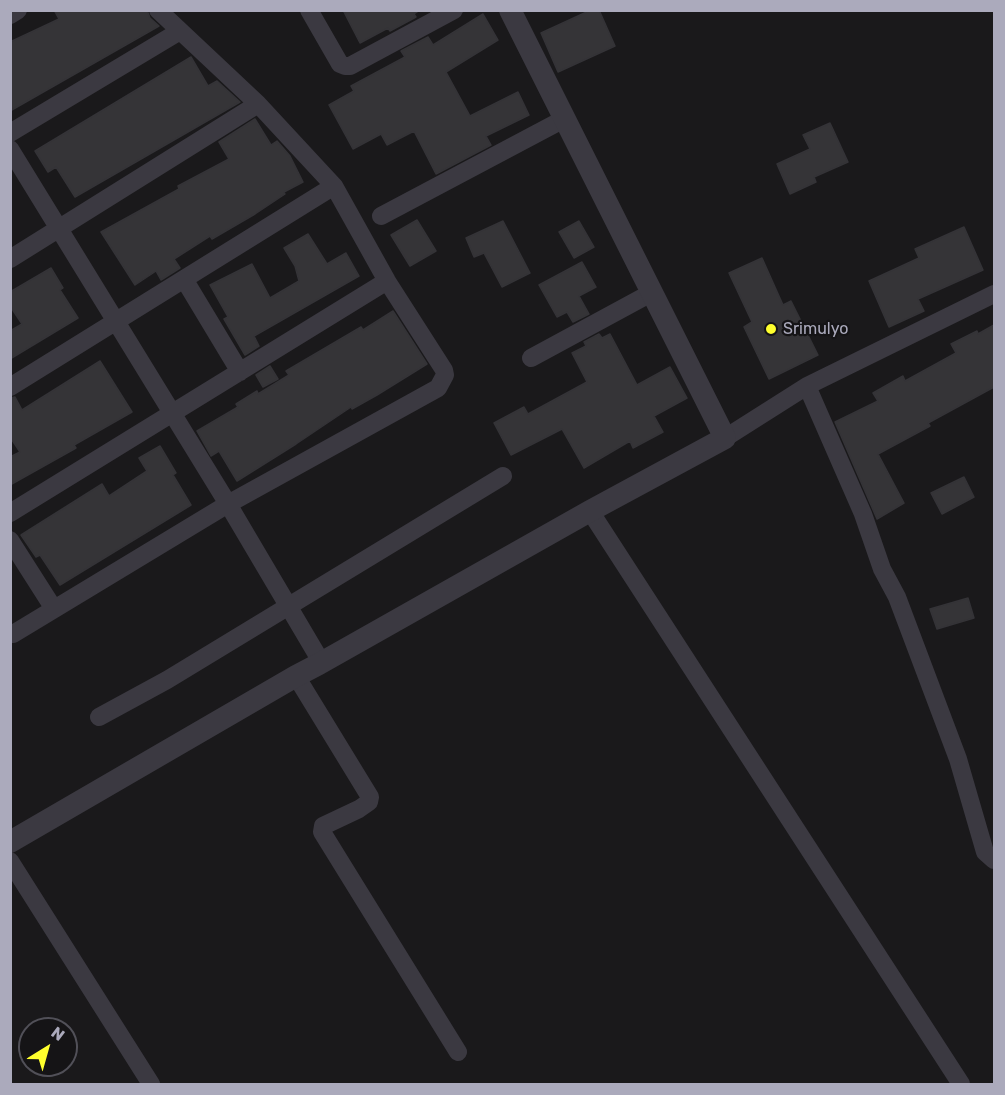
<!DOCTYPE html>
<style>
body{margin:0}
#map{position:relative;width:1005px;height:1095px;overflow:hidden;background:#1a191b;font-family:Rubik,sans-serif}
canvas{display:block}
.frame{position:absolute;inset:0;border:12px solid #abaabc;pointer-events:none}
.north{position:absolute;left:18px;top:1017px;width:60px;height:60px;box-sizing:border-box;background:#151416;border:2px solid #515058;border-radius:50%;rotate:37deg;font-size:16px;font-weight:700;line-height:24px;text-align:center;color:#abaabc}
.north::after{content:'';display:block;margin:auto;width:21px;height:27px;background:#ffff2d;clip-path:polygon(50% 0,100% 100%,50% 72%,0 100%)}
</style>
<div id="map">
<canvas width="1005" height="1095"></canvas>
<div class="frame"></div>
<div class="north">N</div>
</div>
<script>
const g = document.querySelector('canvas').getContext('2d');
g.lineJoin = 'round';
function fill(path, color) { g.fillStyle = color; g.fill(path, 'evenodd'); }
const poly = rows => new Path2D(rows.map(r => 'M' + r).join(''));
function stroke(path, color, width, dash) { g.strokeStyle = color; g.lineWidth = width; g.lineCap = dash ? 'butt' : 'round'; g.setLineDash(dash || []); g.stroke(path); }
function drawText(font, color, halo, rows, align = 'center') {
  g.font = font + ' Rubik,sans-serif'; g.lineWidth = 4.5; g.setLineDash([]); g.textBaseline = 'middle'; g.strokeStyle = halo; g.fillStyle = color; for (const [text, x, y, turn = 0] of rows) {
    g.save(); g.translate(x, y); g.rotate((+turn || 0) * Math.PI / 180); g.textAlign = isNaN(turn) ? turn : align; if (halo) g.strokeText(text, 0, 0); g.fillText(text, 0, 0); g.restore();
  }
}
const building = poly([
 [54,10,147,10,150,18,159,26,10,111,10,42,59,19,54,10],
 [343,10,420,10,414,14,416,17,390,31,388,28,360,43,343,10],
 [591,10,599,10,615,46,558,72,541,33,591,10],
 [483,14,498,40,446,72,470,116,518,92,529,115,486,136,491,145,436,174,414,131,387,145,381,134,353,149,329,105,354,91,351,86,405,57,401,51,428,37,433,45,483,14],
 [191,57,208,86,217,81,240,102,75,197,56,167,48,172,35,151,191,57],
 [255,119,271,145,277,141,290,156,303,182,284,192,285,194,255,214,212,239,210,236,174,259,180,268,161,280,156,271,135,285,101,232,179,189,178,186,229,159,219,142,255,119],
 [830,123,848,162,814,177,816,182,790,194,777,164,810,149,803,135,830,123],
 [417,220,436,251,410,266,391,235,417,220],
 [503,221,530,273,502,287,484,253,474,257,466,238,503,221],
 [579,221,594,247,574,258,559,232,579,221],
 [964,227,983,270,918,299,924,311,889,327,869,281,919,258,915,249,964,227],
 [308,234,327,264,346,253,359,276,254,336,259,346,245,355,224,319,228,317,210,285,252,264,270,298,299,281,295,266,284,248,308,234],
 [762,258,783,305,791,301,818,355,769,379,744,327,752,322,729,273,762,258],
 [582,262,596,287,579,296,589,314,573,322,567,312,557,317,539,285,582,262],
 [51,268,63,288,60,290,78,318,10,359,10,331,22,324,10,306,10,292,51,268],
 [393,311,427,364,377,395,352,409,351,407,296,444,237,481,219,451,211,456,197,431,238,407,236,404,257,391,258,394,289,375,286,371,361,327,363,330,393,311],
 [994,325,994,387,928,423,930,426,878,454,904,503,877,519,835,422,878,401,873,393,903,376,905,381,956,353,951,344,977,331,978,334,994,325],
 [599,334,602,338,610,334,637,385,670,367,687,398,654,416,663,432,633,448,630,441,584,468,562,429,511,455,494,423,524,407,528,414,587,382,572,353,586,346,584,342,599,334],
 [100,361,132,412,74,445,76,448,10,485,10,457,20,452,10,437,10,398,15,397,22,410,100,361],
 [270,366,278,379,263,387,256,375,270,366],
 [160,446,176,473,173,475,191,505,60,585,40,555,36,557,21,535,102,484,109,496,147,471,139,458,160,446],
 [964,477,974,497,942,514,931,493,964,477],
 [968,598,974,618,937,629,930,609,968,598]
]);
const minor = poly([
 [309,10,340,64,345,66,350,66,454,10],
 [10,15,18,10],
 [10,133,180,31],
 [10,149,228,504,316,653,319,664],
 [381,216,564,119],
 [10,259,258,104],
 [184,279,240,372],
 [531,358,651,293],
 [807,386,863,514,882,569,897,597,958,759,985,852,994,860],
 [10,387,334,186],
 [725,438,807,386,994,294],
 [590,511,961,1084],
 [10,513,387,281],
 [10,540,54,609],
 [13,634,228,504,438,388,445,375,444,370,387,281,334,186,258,104,158,10],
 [296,676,370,797,369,802,359,809,323,826,322,832,458,1052],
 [99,717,167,680,503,476],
 [10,861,151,1084]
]);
const tertiary = poly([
 [10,842,296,676,319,664,590,511,725,438,510,10]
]);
const markers = [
 [771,329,6,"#ffff2d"]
];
const poiNames = [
 ["Srimulyo",783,329]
];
fill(building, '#353437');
stroke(building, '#343337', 1.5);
stroke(minor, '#3b3941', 18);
stroke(tertiary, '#3b3941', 22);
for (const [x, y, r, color] of markers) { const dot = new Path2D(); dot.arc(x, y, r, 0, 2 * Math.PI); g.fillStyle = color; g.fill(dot); stroke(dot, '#151416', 2); }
drawText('16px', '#abaabc', '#151416', poiNames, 'left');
</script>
